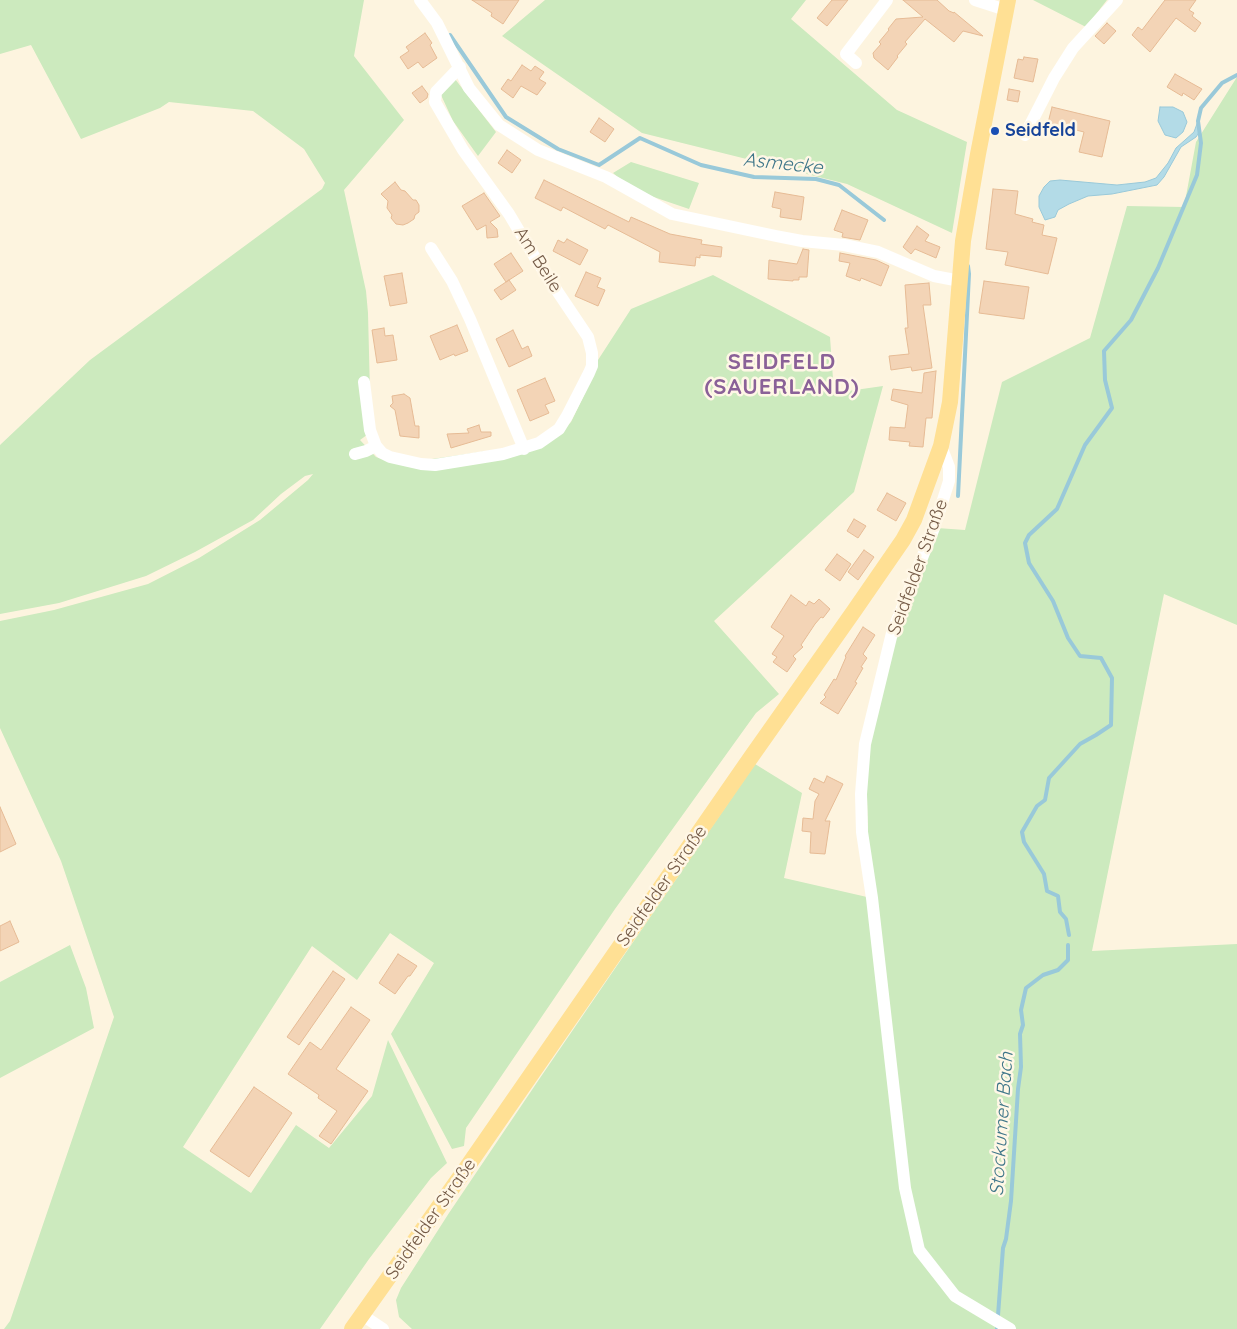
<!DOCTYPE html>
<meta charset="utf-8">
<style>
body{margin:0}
canvas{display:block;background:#fdf4df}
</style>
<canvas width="1237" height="1329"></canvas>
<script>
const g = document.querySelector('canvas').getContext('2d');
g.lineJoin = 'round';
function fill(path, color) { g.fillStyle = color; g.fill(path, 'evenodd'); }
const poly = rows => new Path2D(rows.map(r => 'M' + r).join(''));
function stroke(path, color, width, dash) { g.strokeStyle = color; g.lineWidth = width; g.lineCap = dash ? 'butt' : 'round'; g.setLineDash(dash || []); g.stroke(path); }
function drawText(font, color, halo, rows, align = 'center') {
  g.font = font + ' Quicksand,sans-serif'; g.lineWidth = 5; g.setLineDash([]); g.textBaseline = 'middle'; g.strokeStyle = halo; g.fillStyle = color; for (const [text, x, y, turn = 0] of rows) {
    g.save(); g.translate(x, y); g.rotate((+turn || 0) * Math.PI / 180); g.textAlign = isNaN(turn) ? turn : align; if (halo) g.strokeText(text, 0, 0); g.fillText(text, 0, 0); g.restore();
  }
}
const green = poly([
 [0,0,364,0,354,56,404,120,344,190,366,291,368,313,371,432,360,440,376,457,397,464,550,442,571,422,585,393,598,360,631,309,713,275,830,337,834,393,883,386,854,492,714,621,779,694,756,713,615,909,466,1128,464,1146,452,1149,391,1034,434,963,390,933,357,980,312,946,183,1147,251,1193,296,1125,329,1148,372,1096,388,1040,447,1163,431,1178,369,1259,320,1329,4,1329,10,1321,114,1017,61,861,0,728,0,621,54,610,148,584,199,558,260,520,308,480,313,474,305,476,281,494,253,520,195,552,146,576,59,603,0,614,0,445,90,360,322,189,325,183,304,149,253,111,169,102,160,108,81,139,31,45,0,54],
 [545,0,806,0,791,19,897,110,967,142,952,233,847,184,642,133,502,36],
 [1033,0,1107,0,1086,27],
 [1237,77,1237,625,1164,594,1092,951,1237,944,1237,1329,412,1329,399,1317,396,1300,401,1288,449,1213,540,1078,755,764,802,793,784,878,867,897,868,832,866,762,892,647,937,528,965,530,1002,382,1090,338,1127,206,1184,207,1196,142],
 [455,79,496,132,478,156,453,121,441,95],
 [631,162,699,183,689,209,633,190,613,173],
 [70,945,86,988,94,1028,0,1078,0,982]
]);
const water = poly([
 [1160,107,1173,107,1183,112,1187,122,1183,132,1176,138,1165,135,1158,121,1160,107],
 [1198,121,1200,131,1196,137,1181,147,1164,177,1157,185,1112,194,1088,196,1069,204,1058,210,1055,217,1045,220,1039,207,1039,196,1044,187,1050,181,1060,180,1117,185,1145,182,1156,178,1168,163,1176,148,1194,132,1198,121]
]);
const stream = poly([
 [450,35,506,117,558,149,599,165,640,138,701,165,754,177,816,179,839,185,884,220],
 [958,496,969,274,968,266],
 [1069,935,1066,919,1060,912,1058,896,1047,891,1044,874,1024,842,1022,832,1037,806,1045,800,1049,778,1080,744,1096,735,1111,725,1112,678,1101,658,1080,656,1068,638,1053,601,1029,563,1025,543,1029,535,1057,509,1085,445,1112,408,1105,380,1104,351,1131,320,1158,268,1197,175,1201,143,1198,121,1201,108,1222,83,1237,75],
 [997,1329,1003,1248,1006,1239,1011,1201,1018,1089,1021,1067,1020,1034,1023,1025,1021,1010,1026,988,1043,975,1058,970,1068,960,1068,945]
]);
const building = poly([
 [472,0,519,0,503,24,491,16,492,13,472,0],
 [832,0,848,0,827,26,817,18,832,0],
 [903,0,937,0,949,11,954,13,954,12,983,36,963,31,954,42,925,19,905,42,907,44,897,56,898,57,888,70,874,58,873,53,881,44,879,42,889,30,888,29,896,19,923,17,903,0],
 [1165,0,1196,0,1189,10,1194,13,1192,16,1201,23,1195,32,1176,18,1150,52,1132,35,1138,27,1142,30,1165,0],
 [1107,23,1116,31,1104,44,1095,36,1107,23],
 [425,33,432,43,430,45,437,58,423,68,418,62,408,69,400,57,409,51,406,47,425,33],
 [1024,57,1038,59,1033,82,1014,78,1018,59,1023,60,1024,57],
 [522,65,531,71,535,66,544,72,539,79,546,83,537,95,521,86,513,98,501,89,508,79,511,81,522,65],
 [1175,74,1202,89,1194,100,1183,93,1182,96,1167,87,1175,74],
 [422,86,428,94,427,98,420,103,412,93,422,86],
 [1009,89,1020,91,1018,102,1007,100,1009,89],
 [1052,107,1110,121,1102,157,1079,152,1084,132,1048,123,1052,107],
 [599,118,614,129,605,142,590,132,599,118],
 [507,150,521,160,512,173,498,163,507,150],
 [544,180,629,222,631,217,670,234,702,240,701,244,722,247,721,257,700,255,700,258,696,257,695,266,659,262,660,252,608,225,605,229,563,207,561,211,535,198,544,180],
 [395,182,401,190,405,191,413,200,416,200,419,205,419,212,415,215,414,219,408,223,403,225,396,224,391,218,392,215,387,208,388,201,381,194,395,182],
 [993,189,1018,191,1015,214,1033,219,1032,222,1044,225,1042,235,1057,238,1048,274,1005,265,1008,252,986,249,993,189],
 [775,192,804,197,801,220,780,217,781,209,772,207,775,192],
 [484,193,500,216,490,222,497,229,498,237,487,238,486,225,477,230,462,206,484,193],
 [842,210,868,220,860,240,842,237,843,233,834,230,842,210],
 [917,226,929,235,925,241,940,247,936,258,915,249,911,254,903,247,917,226],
 [567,239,588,250,580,265,553,251,558,240,564,243,567,239],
 [803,249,809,250,807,277,799,277,799,280,793,280,793,281,768,279,769,260,797,264,803,249],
 [511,253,523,271,506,282,494,264,511,253],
 [840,253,876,260,889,266,881,286,861,278,860,281,846,276,850,263,839,261,840,253],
 [586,272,601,278,597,287,605,290,598,306,575,296,586,272],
 [402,273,407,303,390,306,384,276,402,273],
 [509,280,516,290,501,300,494,290,509,280],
 [984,281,1029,287,1024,319,979,313,984,281],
 [929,283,931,305,923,305,932,368,912,371,911,367,891,370,889,356,909,354,905,328,908,328,905,285,929,283],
 [457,325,468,351,455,356,454,354,440,360,430,336,457,325],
 [384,328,385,336,393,335,397,360,377,363,372,330,384,328],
 [513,330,522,349,528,346,532,356,509,367,496,339,513,330],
 [936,371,932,418,926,418,923,447,909,446,910,442,889,440,890,427,905,428,908,405,891,400,893,389,922,393,924,373,936,371],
 [545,378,555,401,545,405,549,413,530,421,517,390,545,378],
 [404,394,410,398,415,426,419,426,419,438,400,436,395,410,390,406,393,403,392,396,404,394],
 [479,425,481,432,491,432,491,436,451,448,447,434,469,433,467,429,479,425],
 [887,493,906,503,896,521,877,510,887,493],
 [854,519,866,526,858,538,847,531,854,519],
 [864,550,874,557,858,580,848,572,864,550],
 [837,554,851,564,840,581,825,570,837,554],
 [791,595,806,606,809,601,814,604,819,599,830,609,823,618,821,617,815,624,801,645,803,647,793,656,796,659,787,672,773,662,777,657,772,654,784,636,771,627,791,595],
 [863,627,875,635,863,654,867,658,861,667,863,668,855,682,857,683,838,714,820,703,826,697,824,695,834,679,836,680,846,657,845,656,863,627],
 [827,776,843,784,825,821,830,821,825,854,810,853,811,832,802,831,803,818,813,819,815,801,819,794,809,789,814,778,824,783,827,776],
 [0,807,16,844,0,852,0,807],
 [10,921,19,942,0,951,0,926,10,921],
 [398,954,417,966,410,976,408,976,395,994,379,983,398,954],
 [333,971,345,979,299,1045,287,1037,333,971],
 [351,1007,370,1020,336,1069,368,1091,331,1144,319,1136,337,1111,318,1098,319,1095,288,1074,310,1042,321,1050,351,1007],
 [254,1087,292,1113,249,1177,210,1151,254,1087]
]);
const minor = poly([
 [420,0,437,23,469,88,499,125,538,150,606,177,672,214,776,236,802,241,844,245,878,252,934,276,960,281],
 [975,0,1006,10],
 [856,63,846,54,887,0],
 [1025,135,1054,78,1073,48,1117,0],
 [431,248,452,281,470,319,524,449],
 [364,382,370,430,376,446],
 [941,446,949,467,949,481,934,528,892,633,865,744,861,794,862,832,872,898,905,1188,919,1250,955,1296,1010,1329],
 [355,454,366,451,376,446,382,453,390,457,421,464,435,465,503,454,539,443,559,429,567,416,589,373,592,366,592,353,588,337,537,261,509,214,463,150,435,102,436,92,460,67],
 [362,1315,383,1329]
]);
const major = poly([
 [352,1329,465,1170,749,760,854,611,903,540,914,520,941,446,950,402,963,241,978,154,1008,0]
]);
const markers = [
 [995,131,5,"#1a4fb4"]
];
const transitNames = [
 ["Seidfeld",1005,131]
];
const streetNames = [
 ["Am Beile",538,260,58],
 ["Seidfelder Straße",918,567,-70],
 ["Seidfelder Straße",662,886,-55],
 ["Seidfelder Straße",431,1219,-55]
];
const waterNames = [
 ["Asmecke",783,164,6],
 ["Stockumer Bach",1002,1124,-86]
];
const districtNames = [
 ["SEIDFELD",782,362],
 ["(SAUERLAND)",782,387]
];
fill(green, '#cceabe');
fill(water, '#b3dbe7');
stroke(water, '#99c9d9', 1);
stroke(stream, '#99c9d9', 4);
fill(building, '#f3d4b6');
stroke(building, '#e6bb95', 1);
stroke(minor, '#fff', 12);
stroke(major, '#ffe094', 16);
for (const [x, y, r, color] of markers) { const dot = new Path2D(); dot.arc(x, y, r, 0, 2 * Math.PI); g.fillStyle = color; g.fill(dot); stroke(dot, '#fff7e6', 2); }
drawText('bold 18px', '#164399', '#fff7e6', transitNames, 'left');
drawText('18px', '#745a46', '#fff7e6', streetNames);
drawText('italic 19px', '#3f7689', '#fff7e6', waterNames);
g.letterSpacing = '1px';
drawText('bold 22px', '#8a6198', '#fff7e6', districtNames);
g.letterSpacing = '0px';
</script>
